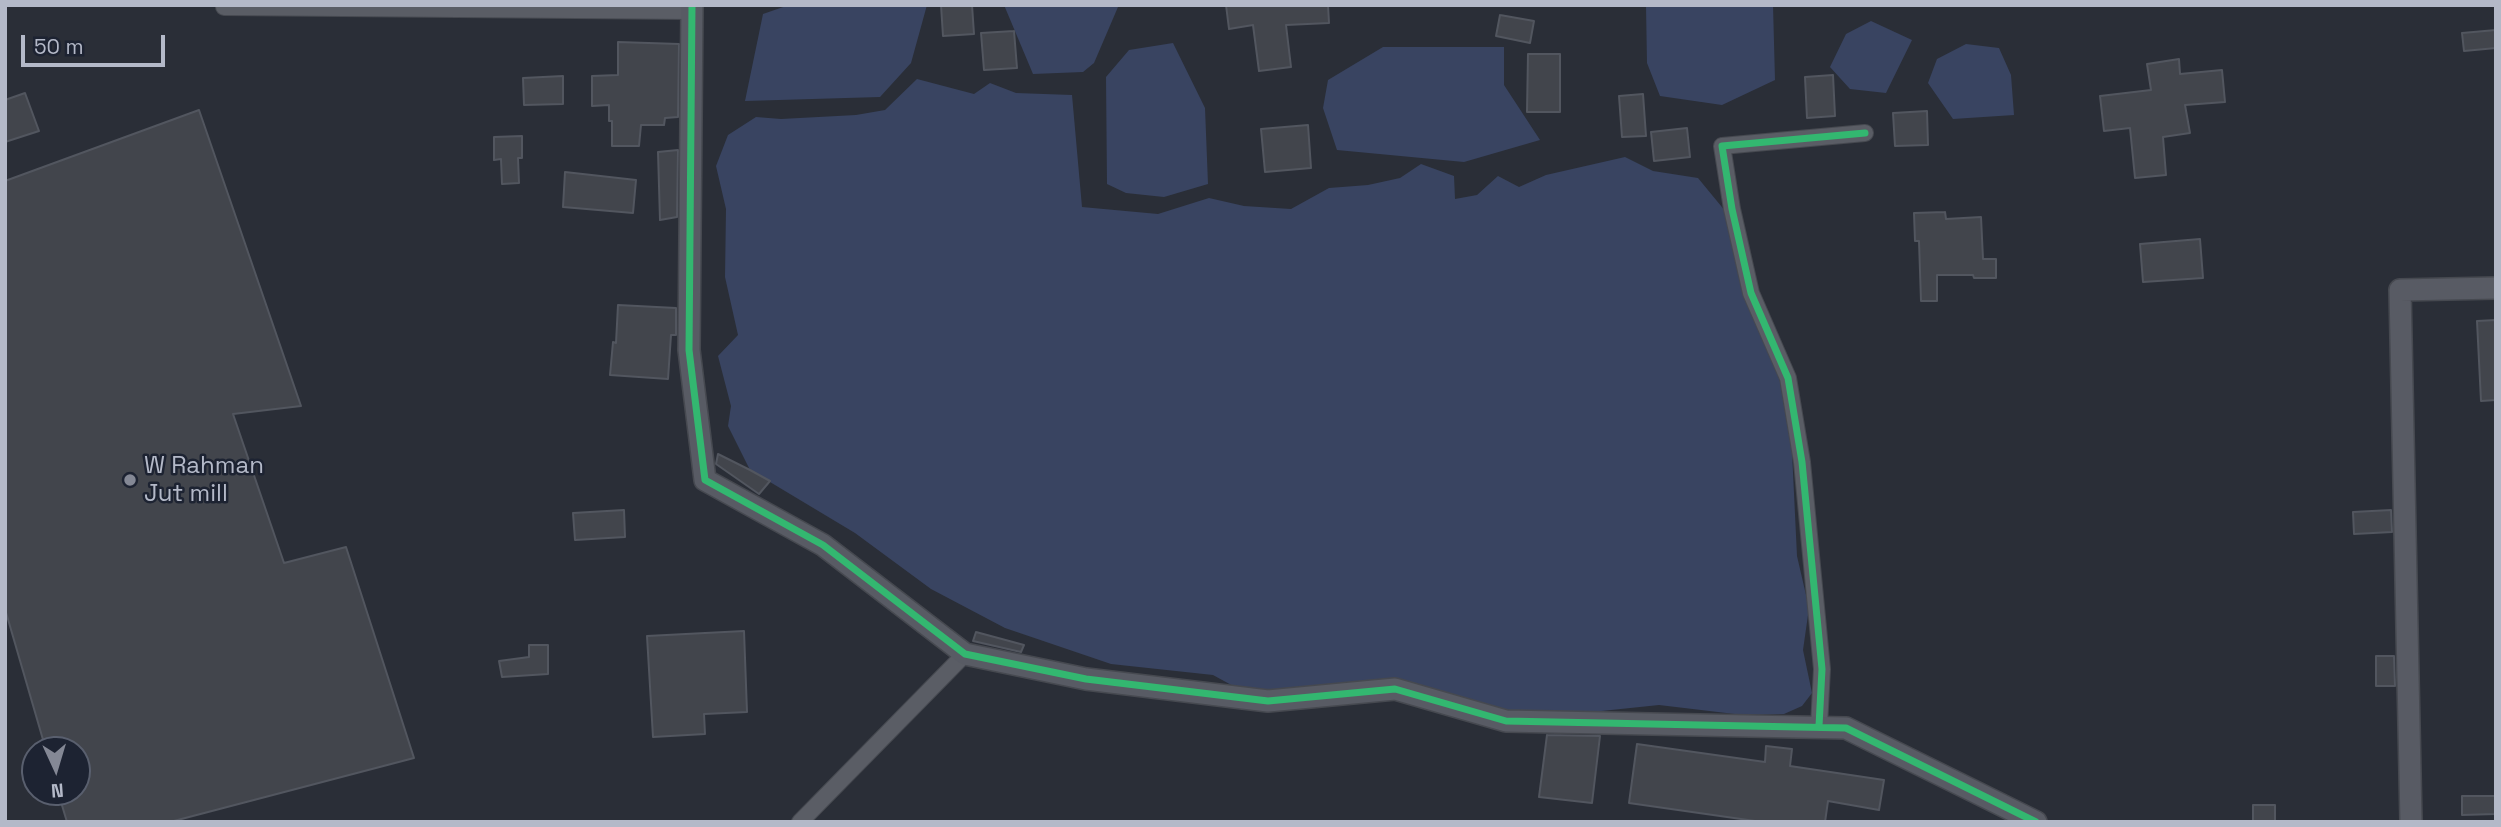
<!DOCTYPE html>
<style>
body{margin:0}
#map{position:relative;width:2501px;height:827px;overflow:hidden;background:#2a2e37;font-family:"Space Grotesk",sans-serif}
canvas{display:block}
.frame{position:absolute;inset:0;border:7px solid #b4b9c8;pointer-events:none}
.north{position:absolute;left:21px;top:736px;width:70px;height:70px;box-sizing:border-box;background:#1d2332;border:2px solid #595f6e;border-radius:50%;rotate:176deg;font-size:19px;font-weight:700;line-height:28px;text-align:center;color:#b4b9c8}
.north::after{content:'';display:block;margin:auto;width:24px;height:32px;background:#848895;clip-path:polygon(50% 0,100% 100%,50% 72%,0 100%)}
.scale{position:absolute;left:21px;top:35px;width:144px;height:32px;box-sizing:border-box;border:4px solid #b4b9c8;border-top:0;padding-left:9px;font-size:21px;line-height:24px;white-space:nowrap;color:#b4b9c8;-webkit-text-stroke:5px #1d2332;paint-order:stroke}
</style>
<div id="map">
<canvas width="2501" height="827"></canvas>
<div class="frame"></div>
<div class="north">N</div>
<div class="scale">50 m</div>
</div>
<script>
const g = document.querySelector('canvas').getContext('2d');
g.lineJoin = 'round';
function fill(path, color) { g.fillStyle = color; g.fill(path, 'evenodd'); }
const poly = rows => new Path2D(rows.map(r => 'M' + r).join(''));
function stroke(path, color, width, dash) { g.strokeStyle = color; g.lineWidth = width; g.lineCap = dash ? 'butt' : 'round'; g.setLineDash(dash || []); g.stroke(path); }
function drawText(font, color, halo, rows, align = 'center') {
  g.font = font + ' "Space Grotesk",sans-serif'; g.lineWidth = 5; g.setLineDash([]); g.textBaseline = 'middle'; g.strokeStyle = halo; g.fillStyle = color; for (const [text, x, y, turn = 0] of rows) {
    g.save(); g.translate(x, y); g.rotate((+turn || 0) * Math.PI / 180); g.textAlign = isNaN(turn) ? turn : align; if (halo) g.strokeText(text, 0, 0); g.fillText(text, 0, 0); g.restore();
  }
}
const water = poly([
 [789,5,927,5,911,63,880,97,745,101,763,14],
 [1004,5,1114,5,1118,7,1094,63,1083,72,1033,74],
 [1773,5,1775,80,1722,105,1660,96,1647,63,1646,6],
 [1871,21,1912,40,1886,93,1850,89,1830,67,1846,34],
 [1173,43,1205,108,1208,184,1164,197,1126,193,1107,184,1106,77,1129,50],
 [1966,44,1999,48,2011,75,2014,115,1953,119,1928,83,1937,59],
 [1383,47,1504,47,1504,85,1540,140,1464,162,1337,150,1323,108,1328,80],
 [917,79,974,94,990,83,1016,93,1072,95,1082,207,1158,214,1209,198,1244,206,1291,209,1329,188,1368,185,1400,178,1421,164,1454,176,1455,199,1477,195,1498,176,1519,187,1546,175,1625,157,1653,171,1698,178,1726,212,1778,370,1792,452,1797,556,1809,608,1803,650,1812,693,1802,706,1784,714,1743,715,1659,705,1506,721,1387,685,1268,705,1213,675,1111,664,1005,628,931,589,855,533,750,470,728,426,731,406,718,356,738,335,725,277,726,209,716,166,728,135,756,117,781,119,856,115,885,110]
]);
const building = poly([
 [941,5,972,5,974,34,943,36,941,5],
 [1226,5,1328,5,1329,23,1286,25,1291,67,1259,71,1253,25,1229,29,1226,5],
 [1500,15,1534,21,1530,43,1496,36,1500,15],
 [2496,30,2496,48,2464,51,2462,33,2496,30],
 [1014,31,1017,68,984,70,981,33,1014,31],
 [618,42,679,44,678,117,665,118,664,125,641,125,639,146,612,146,612,121,609,121,609,105,592,106,592,76,618,75,618,42],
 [1528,54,1560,54,1560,112,1527,112,1528,54],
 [2179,59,2180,74,2222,70,2225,102,2185,105,2190,133,2163,137,2166,175,2135,178,2130,128,2104,131,2100,96,2151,90,2147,64,2179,59],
 [1833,75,1835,116,1807,118,1805,77,1833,75],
 [563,76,563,104,524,105,523,78,563,76],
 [25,93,39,131,5,142,5,100,25,93],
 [1643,94,1646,136,1622,137,1619,96,1643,94],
 [199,110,301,406,233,414,284,563,346,547,414,758,170,822,67,822,58,792,77,792,77,750,46,750,5,609,5,181,199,110],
 [1927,111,1928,145,1895,146,1893,113,1927,111],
 [1308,125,1311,168,1265,172,1261,129,1308,125],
 [1687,128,1690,157,1654,161,1651,132,1687,128],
 [522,136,522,158,518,158,519,183,502,184,501,159,494,160,494,137,522,136],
 [678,150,677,217,660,220,658,152,678,150],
 [565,172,636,180,633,213,563,207,565,172],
 [1945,212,1946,219,1981,217,1983,259,1996,259,1996,278,1974,278,1973,275,1937,275,1937,301,1921,301,1919,241,1915,241,1914,213,1945,212],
 [2200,239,2203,278,2143,282,2140,244,2200,239],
 [618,305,676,308,676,335,671,335,668,379,610,375,613,342,616,343,618,305],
 [2496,320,2496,400,2481,401,2477,321,2496,320],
 [718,454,750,470,770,481,759,494,716,464,718,454],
 [624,510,625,537,575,540,573,513,624,510],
 [2391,510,2392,532,2354,534,2353,512,2391,510],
 [744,631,747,712,704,714,705,734,653,737,647,636,744,631],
 [976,632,1024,645,1021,652,973,641,976,632],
 [529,645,548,645,548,674,502,677,499,661,529,657,529,645],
 [2376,656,2394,656,2395,686,2376,686,2376,656],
 [1547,735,1600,736,1592,803,1539,797,1547,735],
 [1637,744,1765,762,1766,746,1792,749,1790,766,1884,780,1879,810,1828,801,1825,822,1762,822,1629,803,1637,744],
 [2462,796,2496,796,2496,814,2462,815,2462,796],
 [2253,805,2275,805,2275,822,2253,822,2253,805]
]);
const street = poly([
 [224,7,691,11],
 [1819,726,1822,669,1802,462,1788,378,1751,293,1732,209,1722,146,1865,133],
 [800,822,965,654]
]);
const secondary = poly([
 [692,5,689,350,705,480,823,545,965,654,1086,679,1268,701,1395,689,1506,721,1846,728,2036,822],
 [2411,822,2400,290,2496,288]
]);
const cycleway = poly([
 [692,5,689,350,705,480,823,545,965,654,1086,679,1268,701,1395,689,1506,721,1846,728,2036,822],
 [1819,726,1822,669,1802,462,1788,378,1751,293,1732,209,1722,146,1865,133]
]);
const markers = [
 [130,480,7,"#848895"]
];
const poiNames = [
 ["W Rahman",144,466],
 ["Jut mill",144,494]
];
fill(water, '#394461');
fill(building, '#42454c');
stroke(building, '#52565f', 2);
stroke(street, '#464950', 18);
stroke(secondary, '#464950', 24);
stroke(street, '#5a5d65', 16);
stroke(secondary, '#585b64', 21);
stroke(cycleway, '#33b770', 7);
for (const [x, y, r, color] of markers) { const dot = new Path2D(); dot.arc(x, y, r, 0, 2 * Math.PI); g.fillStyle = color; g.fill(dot); stroke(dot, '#1d2332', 2.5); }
drawText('24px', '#b4b9c8', '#1d2332', poiNames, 'left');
</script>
